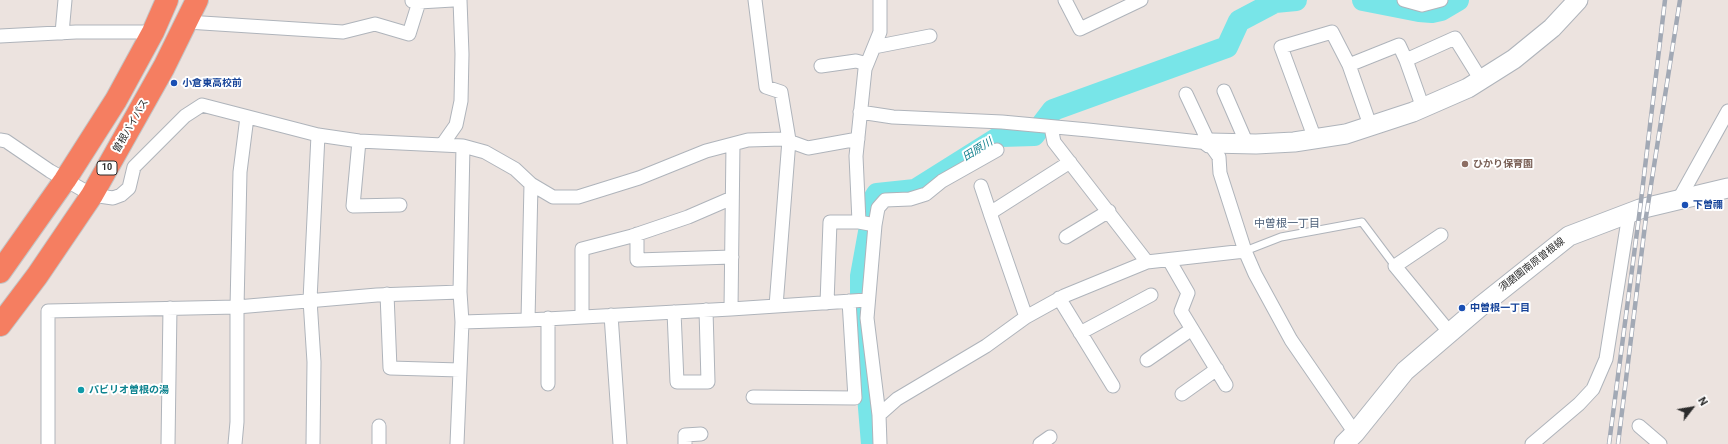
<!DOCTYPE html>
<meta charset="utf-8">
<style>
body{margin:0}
#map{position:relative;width:1728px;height:444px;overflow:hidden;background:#ece3df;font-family:Roboto,sans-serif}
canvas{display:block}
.north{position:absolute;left:1672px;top:388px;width:40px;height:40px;-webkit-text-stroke:3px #fff;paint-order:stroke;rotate:59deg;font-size:11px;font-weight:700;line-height:16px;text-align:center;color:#2c2c2c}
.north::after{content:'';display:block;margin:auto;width:14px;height:18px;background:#2c2c2c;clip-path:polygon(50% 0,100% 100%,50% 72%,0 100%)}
</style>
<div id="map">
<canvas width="1728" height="444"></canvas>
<div class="north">N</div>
</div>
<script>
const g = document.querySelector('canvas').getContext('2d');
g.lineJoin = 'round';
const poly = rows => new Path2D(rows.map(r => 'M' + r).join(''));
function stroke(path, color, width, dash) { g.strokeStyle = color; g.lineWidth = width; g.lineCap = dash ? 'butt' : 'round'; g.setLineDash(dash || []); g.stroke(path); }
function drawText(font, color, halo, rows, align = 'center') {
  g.font = font + ' Roboto,"Noto Sans JP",sans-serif'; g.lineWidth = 4; g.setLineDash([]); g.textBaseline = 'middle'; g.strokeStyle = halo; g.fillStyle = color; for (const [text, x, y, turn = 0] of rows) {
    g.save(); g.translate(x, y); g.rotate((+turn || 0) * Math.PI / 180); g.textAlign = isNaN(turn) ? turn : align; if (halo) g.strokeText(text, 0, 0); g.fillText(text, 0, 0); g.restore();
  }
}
const river = poly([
 [1363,0,1419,11,1432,12,1441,10,1458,0],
 [872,444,861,311,861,276,871,221,871,204,877,194,915,190,1001,136,1034,135,1053,110,1227,47,1239,21,1275,2,1296,0]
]);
const lane = poly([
 [1245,251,1281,237,1362,222,1395,266]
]);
const street = poly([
 [755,0,766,87,781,92,789,140,776,306],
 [880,0,880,32,865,69,856,156,859,222,875,225,867,318,879,415,880,444],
 [1065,0,1080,29,1141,0],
 [1404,0,1422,5,1441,0],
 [412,1,419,2,453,0],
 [187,22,343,32,375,24,409,34,419,2],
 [62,33,65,0],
 [0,36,76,32,153,32],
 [874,47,930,36],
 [821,66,856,61,867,64],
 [1224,91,1247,144],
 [1186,94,1209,143,1219,157,1220,173,1245,251,1255,274,1291,340,1355,433],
 [1423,108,1406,60,1455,38,1481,80],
 [860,112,893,117,1002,122,1088,130,1209,143],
 [1370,125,1349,65,1399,45,1406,60],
 [1051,127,1054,142,1147,262],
 [1315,139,1281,47,1332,32,1349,65],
 [0,140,6,141,50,171,92,195,113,198,121,195,129,188,134,167,185,116,202,105,318,135,359,141,463,146,485,152,515,169,531,184,553,197,578,197,639,178,706,151,748,140,783,139,808,148,858,139],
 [359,141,353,206,400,205],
 [442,145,456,125,461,101,462,54,460,0],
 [981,186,990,213],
 [1679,199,1728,111],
 [875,225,878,208,885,200,910,199,926,194,942,181,997,150],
 [637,234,637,260,732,257],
 [1441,235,1395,266,1450,333],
 [1066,237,1109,211],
 [1169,260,1188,293,1181,311,1226,385],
 [387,294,390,368,460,370],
 [1059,298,1113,386],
 [827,303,830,222,859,222],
 [731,309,733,144],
 [674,312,677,382,708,382,706,310],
 [611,315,620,444],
 [582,316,582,249,632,236,688,217,732,198],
 [1026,317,990,213,1070,162],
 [528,320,531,184],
 [462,322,528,320,731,309,867,300],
 [1080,333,1151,295],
 [1147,360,1192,329],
 [548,384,548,318],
 [1182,394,1217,369],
 [753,397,855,398,849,301],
 [879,415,897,399,986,346,1026,317,1064,296,1147,262,1245,251],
 [379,426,379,444],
 [1639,426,1660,444],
 [48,444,48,311,237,307,377,295,460,292],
 [168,444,170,308],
 [235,444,237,422,237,307,240,172,247,117],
 [313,444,314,362,310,300,318,135],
 [457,444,462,322,460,292,463,146],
 [685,444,685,435,701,434],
 [1040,444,1050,437],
 [1532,444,1579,404,1593,389,1606,359,1629,214]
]);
const secondary = poly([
 [1209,143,1256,144,1294,142,1346,134,1413,112,1468,88,1514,59,1552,28,1578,0],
 [1344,444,1355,433,1405,371,1481,306,1569,236,1640,209,1728,188]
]);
const highway = poly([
 [0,272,65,180,116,100,153,32,167,0],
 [0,325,37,276,92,195,164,67,197,0]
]);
const rail = poly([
 [1609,444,1640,209,1665,0],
 [1618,444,1646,217,1680,0]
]);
const markers = [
 [174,83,4,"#1a4fb4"],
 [1465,164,4,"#8d6e63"],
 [1685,205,4,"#1a4fb4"],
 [1462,308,4,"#1a4fb4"],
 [81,390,4,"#0f9aa8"]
];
const shields = [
 [107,168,20]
];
const shieldNames = [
 ["10",107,168]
];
const transitNames = [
 ["小倉東高校前",182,83],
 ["下曽禰",1693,205],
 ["中曽根一丁目",1470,308]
];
const streetNames = [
 ["曽根バイパス",131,126,-60],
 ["須磨園南原曽根線",1532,265,-38]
];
const educationNames = [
 ["ひかり保育園",1473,164]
];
const cultureNames = [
 ["パビリオ曽根の湯",89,390]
];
const waterNames = [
 ["田原川",978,150,-32]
];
const neighbourhoodNames = [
 ["中曽根一丁目",1287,224]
];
stroke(river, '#78e5e8', 22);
stroke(lane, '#afb4bb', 9);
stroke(street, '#afb4bb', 15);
stroke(secondary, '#afb4bb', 21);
stroke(highway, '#c4c4c4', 24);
stroke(lane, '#fff', 7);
stroke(street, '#fff', 13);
stroke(secondary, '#fff', 19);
stroke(highway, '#f57e61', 22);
stroke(rail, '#a2a9b5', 4.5);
stroke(rail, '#fff', 3, [9]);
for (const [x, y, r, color] of markers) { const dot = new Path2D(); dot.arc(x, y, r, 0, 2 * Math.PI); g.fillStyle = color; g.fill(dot); stroke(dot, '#fff', 1.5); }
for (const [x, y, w] of shields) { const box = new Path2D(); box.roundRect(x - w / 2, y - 7, w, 14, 3); g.fillStyle = '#fff'; g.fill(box); stroke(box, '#2c2c2c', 1); }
drawText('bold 9px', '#2c2c2c', null, shieldNames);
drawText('bold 10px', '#164399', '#fff', transitNames, 'left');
drawText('10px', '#2c2c2c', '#fff', streetNames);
drawText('bold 10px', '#785e54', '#fff', educationNames, 'left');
drawText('bold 10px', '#0d838f', '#fff', cultureNames, 'left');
drawText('italic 11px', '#15828f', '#fff', waterNames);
drawText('11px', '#4e617a', '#fff', neighbourhoodNames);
</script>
